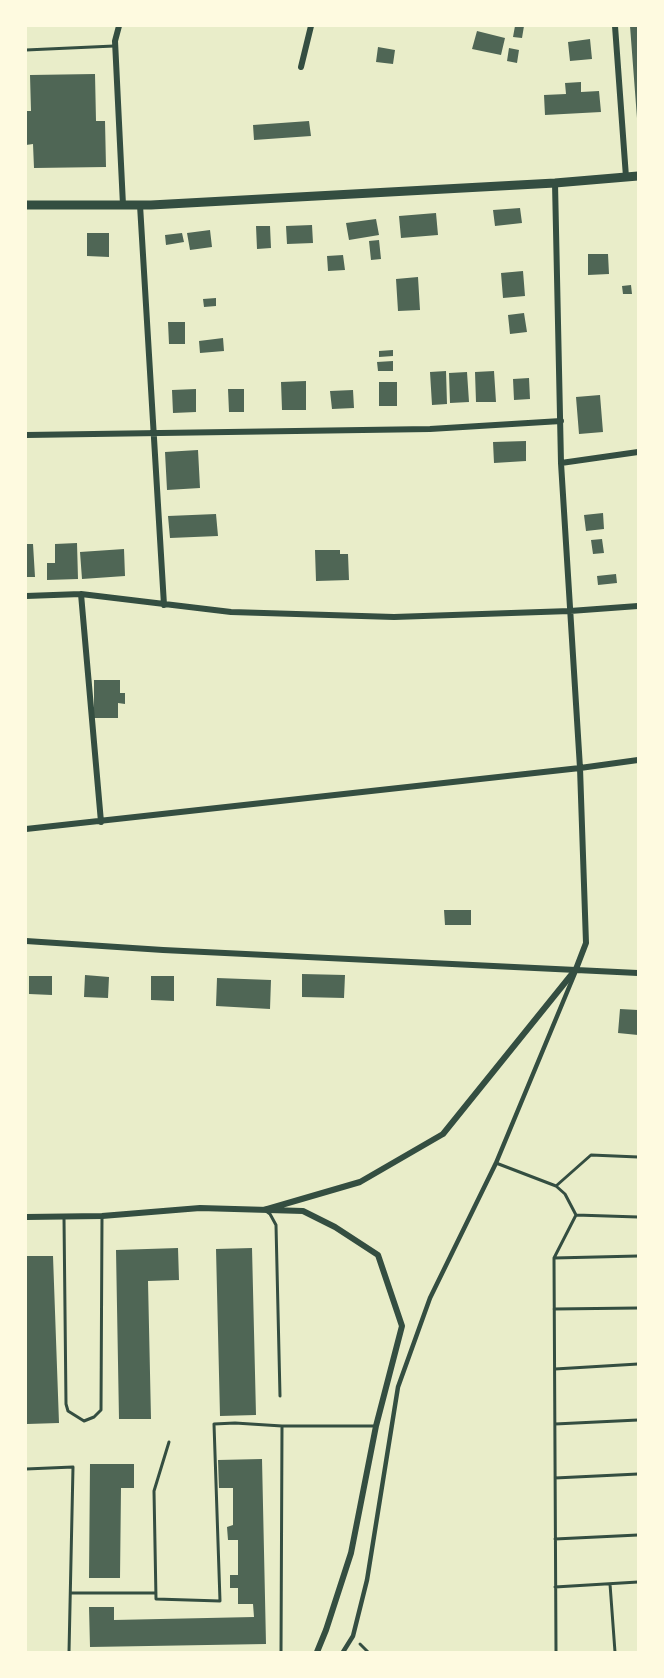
<!DOCTYPE html>
<style>
body{margin:0}
#map{position:relative;width:664px;height:1678px;overflow:hidden;background:#e9edc9;font-family:"Nunito Sans",sans-serif}
canvas{display:block}
.frame{position:absolute;inset:0;border:27px solid #fefae0;pointer-events:none}
</style>
<div id="map">
<canvas width="664" height="1678"></canvas>
<div class="frame"></div>
</div>
<script>
const g = document.querySelector('canvas').getContext('2d');
g.lineJoin = 'round';
function fill(path, color) { g.fillStyle = color; g.fill(path, 'evenodd'); }
const poly = rows => new Path2D(rows.map(r => 'M' + r).join(''));
function stroke(path, color, width, dash) { g.strokeStyle = color; g.lineWidth = width; g.lineCap = dash ? 'butt' : 'round'; g.setLineDash(dash || []); g.stroke(path); }
const building = poly([
 [515,26,524,26,522,38,513,37],
 [630,26,638,26,638,118,637,118],
 [477,31,505,38,501,55,472,49],
 [590,39,592,59,570,61,568,42],
 [378,47,395,50,393,64,376,62],
 [509,48,519,50,517,63,507,61],
 [95,74,96,121,105,121,106,167,34,168,33,144,26,145,26,111,31,111,30,75],
 [581,82,581,92,599,91,601,112,545,115,544,95,566,94,565,83],
 [309,121,311,136,254,140,253,125],
 [520,208,522,223,495,226,493,210],
 [436,213,438,235,401,238,399,216],
 [376,219,379,235,349,240,346,223],
 [312,225,313,243,287,244,286,226],
 [256,226,270,226,271,248,257,249],
 [210,230,212,247,190,250,187,233],
 [87,233,109,233,109,257,87,256],
 [182,233,184,242,166,245,165,235],
 [379,240,381,259,371,260,369,241],
 [588,254,608,254,609,274,588,275],
 [343,255,345,270,328,271,327,256],
 [523,271,525,296,503,298,501,273],
 [418,277,420,310,398,311,396,279],
 [631,285,632,294,623,294,622,286],
 [216,298,216,306,204,307,203,299],
 [524,313,527,332,510,334,508,315],
 [168,322,185,322,185,344,169,344],
 [223,338,224,351,200,353,199,341],
 [393,350,393,356,379,357,379,351],
 [393,361,393,371,378,371,377,362],
 [446,371,447,404,432,405,430,372],
 [494,371,496,402,476,402,475,372],
 [467,372,469,402,450,403,449,373],
 [529,378,530,399,514,400,513,379],
 [306,381,306,410,282,410,281,382],
 [379,382,397,382,397,406,379,406],
 [196,389,196,412,173,413,172,390],
 [228,389,244,389,244,412,229,412],
 [353,390,354,408,332,409,330,391],
 [600,395,603,432,579,434,576,397],
 [526,441,526,461,494,463,493,442],
 [198,450,200,488,167,490,165,452],
 [603,513,604,529,586,531,584,515],
 [216,514,218,536,170,538,168,516],
 [602,539,604,553,593,554,591,540],
 [77,543,78,579,47,580,47,563,55,563,55,544],
 [26,544,33,544,35,577,26,577],
 [124,549,125,576,82,579,80,552],
 [315,550,340,550,340,554,348,554,349,580,316,581],
 [616,574,617,583,598,585,597,576],
 [94,680,120,680,120,693,125,693,125,704,118,703,118,718,94,718],
 [444,910,471,910,471,925,445,925],
 [302,974,345,975,344,998,302,997],
 [85,975,109,977,108,998,84,997],
 [29,976,52,976,52,995,29,994],
 [151,976,174,976,174,1001,151,1000],
 [217,978,271,980,270,1009,216,1006],
 [620,1009,638,1010,638,1035,618,1033],
 [178,1248,179,1280,148,1281,151,1419,119,1419,116,1250],
 [252,1248,256,1415,220,1416,216,1249],
 [26,1256,53,1256,59,1423,27,1424],
 [262,1459,266,1644,90,1647,89,1607,114,1607,114,1620,254,1617,253,1604,238,1604,238,1588,230,1588,230,1575,238,1575,238,1540,228,1540,227,1527,233,1525,233,1488,219,1488,218,1460],
 [90,1464,134,1464,134,1488,121,1488,120,1578,89,1578]
]);
const path = poly([
 [360,1644,368,1652]
]);
const service = poly([
 [26,50,114,46],
 [496,1163,556,1186,565,1194,576,1215,554,1258,556,1652],
 [556,1186,591,1155,638,1157],
 [266,1211,270,1214,276,1225,280,1396],
 [576,1215,638,1217],
 [64,1218,66,1404,68,1411,84,1421,94,1417,101,1410,102,1217],
 [554,1258,638,1256],
 [554,1309,638,1308],
 [555,1369,638,1364],
 [555,1424,638,1420],
 [282,1426,374,1426],
 [169,1442,154,1491,156,1599,220,1601,214,1424,235,1423,282,1426,281,1652],
 [26,1469,73,1467,69,1652],
 [555,1478,638,1474],
 [555,1539,638,1535],
 [610,1584,615,1652],
 [555,1587,638,1582],
 [71,1593,156,1593]
]);
const pedestrian = poly([
 [343,1652,353,1636,367,1580,398,1387,430,1298,496,1163,575,973]
]);
const minor = poly([
 [119,26,115,41,123,205],
 [615,26,626,177],
 [301,67,311,26],
 [140,205,164,605],
 [26,435,430,429,561,421],
 [561,463,638,452],
 [81,594,101,822],
 [26,596,81,594,231,612,394,617,570,611,638,606],
 [26,829,580,768,638,760],
 [26,941,163,950,638,973],
 [264,1210,360,1182,443,1134,576,969,586,943,580,768,561,463,555,183],
 [26,1217,102,1216,200,1208,303,1211,335,1227,378,1255,402,1326,376,1426,351,1553,326,1630,317,1652]
]);
const secondary = poly([
 [26,205,151,205,555,183,638,176]
]);
fill(building, '#4f6655');
stroke(path, '#344e41', 3);
stroke(service, '#344e41', 3);
stroke(pedestrian, '#344e41', 4.5);
stroke(minor, '#344e41', 6);
stroke(secondary, '#344e41', 9);
</script>
